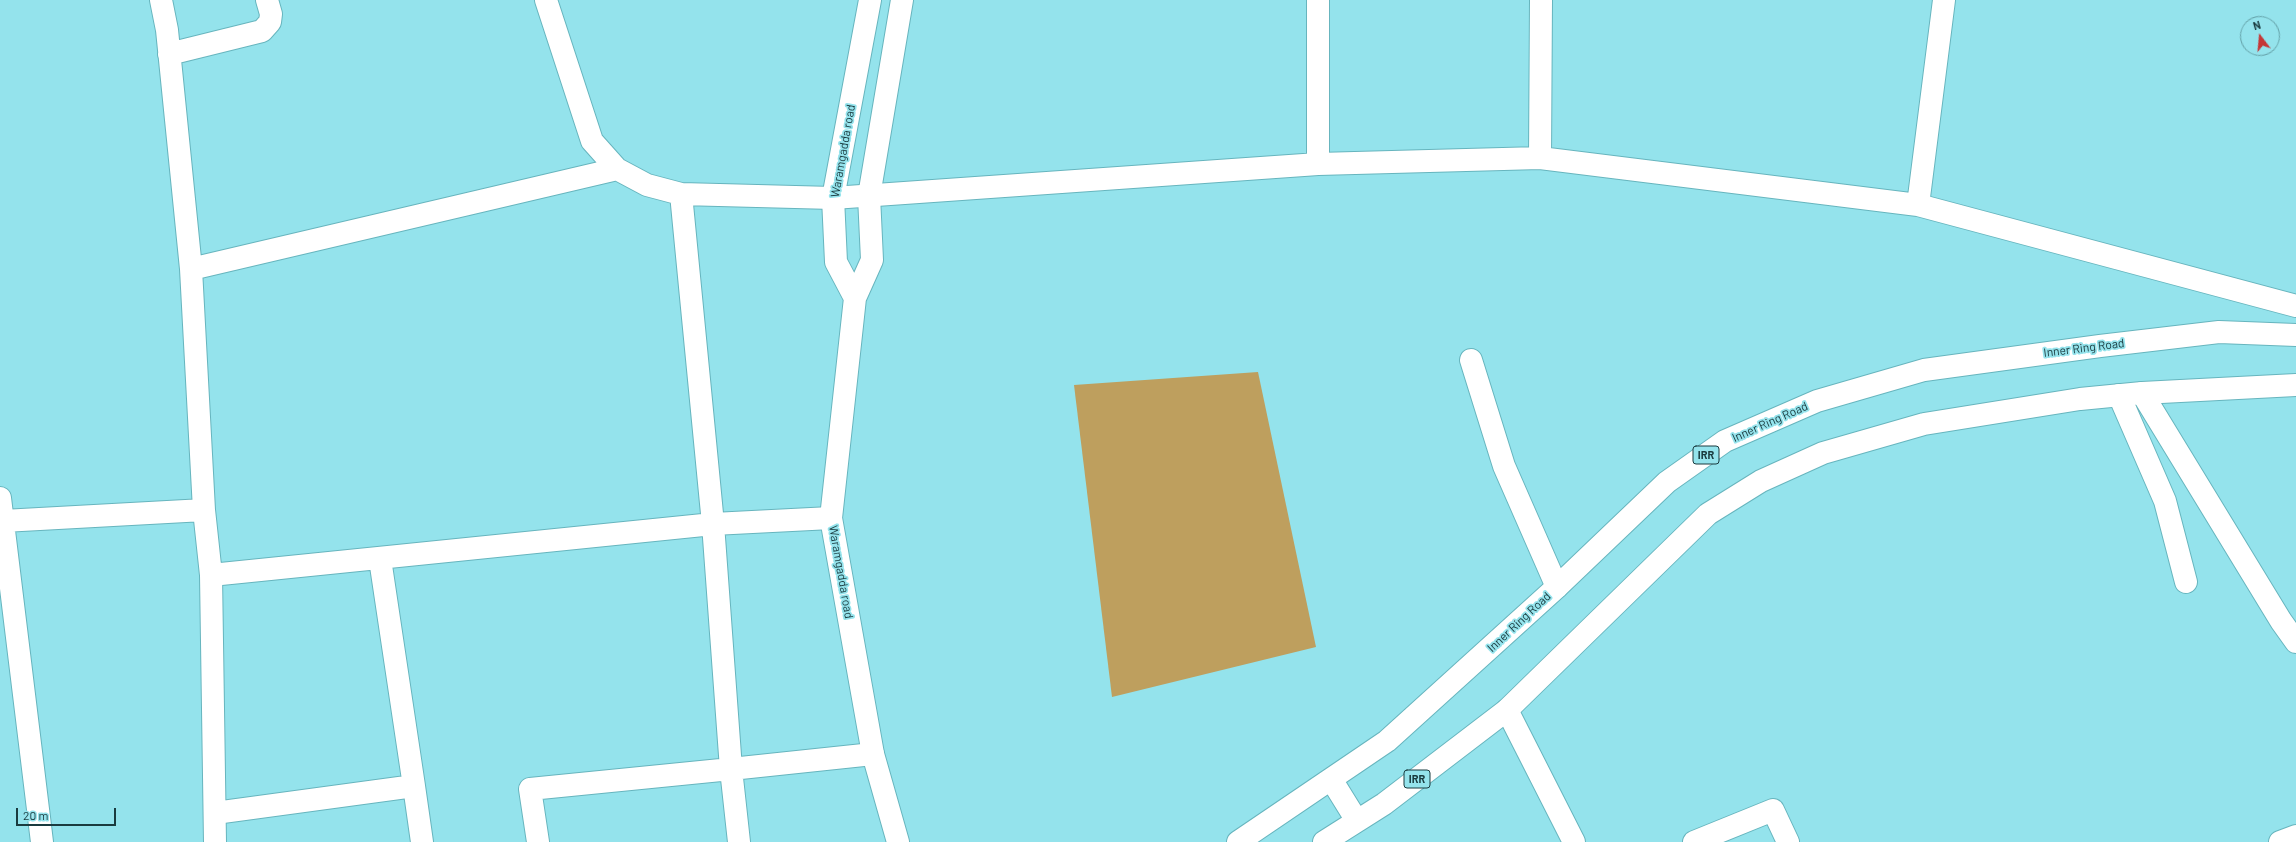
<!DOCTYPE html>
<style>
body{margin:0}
#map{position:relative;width:2296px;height:842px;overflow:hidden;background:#94e3ec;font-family:Barlow,sans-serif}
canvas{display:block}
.north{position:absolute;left:2240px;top:16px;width:40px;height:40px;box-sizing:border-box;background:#94e3ec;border:1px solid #63a0a7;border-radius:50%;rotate:344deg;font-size:11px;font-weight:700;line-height:16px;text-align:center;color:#1a3b3f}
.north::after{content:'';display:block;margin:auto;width:14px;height:18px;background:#c53636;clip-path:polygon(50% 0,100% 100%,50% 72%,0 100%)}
.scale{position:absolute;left:16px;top:808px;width:100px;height:18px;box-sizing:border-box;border:2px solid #1a3b3f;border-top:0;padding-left:5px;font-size:12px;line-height:14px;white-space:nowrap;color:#1a3b3f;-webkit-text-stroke:3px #94e3ec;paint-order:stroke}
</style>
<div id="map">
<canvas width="2296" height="842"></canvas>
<div class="north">N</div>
<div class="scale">20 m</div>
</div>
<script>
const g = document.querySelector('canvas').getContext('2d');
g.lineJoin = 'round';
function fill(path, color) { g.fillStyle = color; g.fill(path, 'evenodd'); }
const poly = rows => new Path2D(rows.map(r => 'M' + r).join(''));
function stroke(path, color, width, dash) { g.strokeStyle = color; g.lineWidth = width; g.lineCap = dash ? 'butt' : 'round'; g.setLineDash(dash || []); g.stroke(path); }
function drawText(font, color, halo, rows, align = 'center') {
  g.font = font + ' Barlow,sans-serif'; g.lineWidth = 3.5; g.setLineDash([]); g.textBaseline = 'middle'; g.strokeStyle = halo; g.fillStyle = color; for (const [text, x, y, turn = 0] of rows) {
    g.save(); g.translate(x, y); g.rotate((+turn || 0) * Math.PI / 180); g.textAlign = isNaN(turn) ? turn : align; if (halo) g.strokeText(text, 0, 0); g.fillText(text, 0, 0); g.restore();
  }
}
const green = poly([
 [1258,372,1316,647,1112,697,1074,385]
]);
const minor = poly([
 [161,0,167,30,191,269,204,510,211,575,215,842],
 [546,0,592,141,617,169,647,185,681,194,833,198,1318,164,1540,158,1918,205,2296,306],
 [169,54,262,31,270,22,271,14,267,0],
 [1540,158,1541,0],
 [1318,164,1318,0],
 [1918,205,1944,0],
 [191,269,617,169],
 [1471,360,1504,466,1557,587],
 [2142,393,2281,621,2296,642],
 [2119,395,2165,501,2186,582],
 [0,498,42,842],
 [3,521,204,510],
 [380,559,414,786],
 [211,575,713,524,831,518],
 [1507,710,1574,842],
 [215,813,414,786,422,842],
 [538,842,530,789,731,769,713,524,681,194],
 [739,842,731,769,873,754],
 [1694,842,1773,810,1788,842],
 [2280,842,2296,836]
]);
const tertiary = poly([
 [855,298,836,262,833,198,870,0],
 [898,842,873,754,831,518,855,298,872,260,869,196,902,0]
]);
const trunk = poly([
 [1331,779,1357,821],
 [1238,842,1387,741,1557,587,1667,482,1725,441,1817,401,1924,370,2100,346,2219,332,2296,335],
 [1324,842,1384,804,1507,710,1708,514,1761,481,1823,453,1924,424,2080,399,2142,393,2296,385]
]);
const shields = [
 [1706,455,26],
 [1417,779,26]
];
const shieldNames = [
 ["IRR",1706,455],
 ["IRR",1417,779]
];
const streetNames = [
 ["Waramgadda road",843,151,-80],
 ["Inner Ring Road",2084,348,-7],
 ["Inner Ring Road",1770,422,-24],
 ["Waramgadda road",841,572,80],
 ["Inner Ring Road",1519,622,-43]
];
fill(green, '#be9f5e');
stroke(minor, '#67b5be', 24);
stroke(tertiary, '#67b5be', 24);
stroke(trunk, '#67b5be', 24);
stroke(minor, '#fff', 22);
stroke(tertiary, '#fff', 22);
stroke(trunk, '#fff', 22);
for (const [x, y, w] of shields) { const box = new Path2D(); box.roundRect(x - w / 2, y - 9, w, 18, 3); g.fillStyle = '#94e3ec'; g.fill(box); stroke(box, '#1a3b3f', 1); }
drawText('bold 11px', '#1a3b3f', null, shieldNames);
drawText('12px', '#1a3b3f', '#94e3ec', streetNames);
</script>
